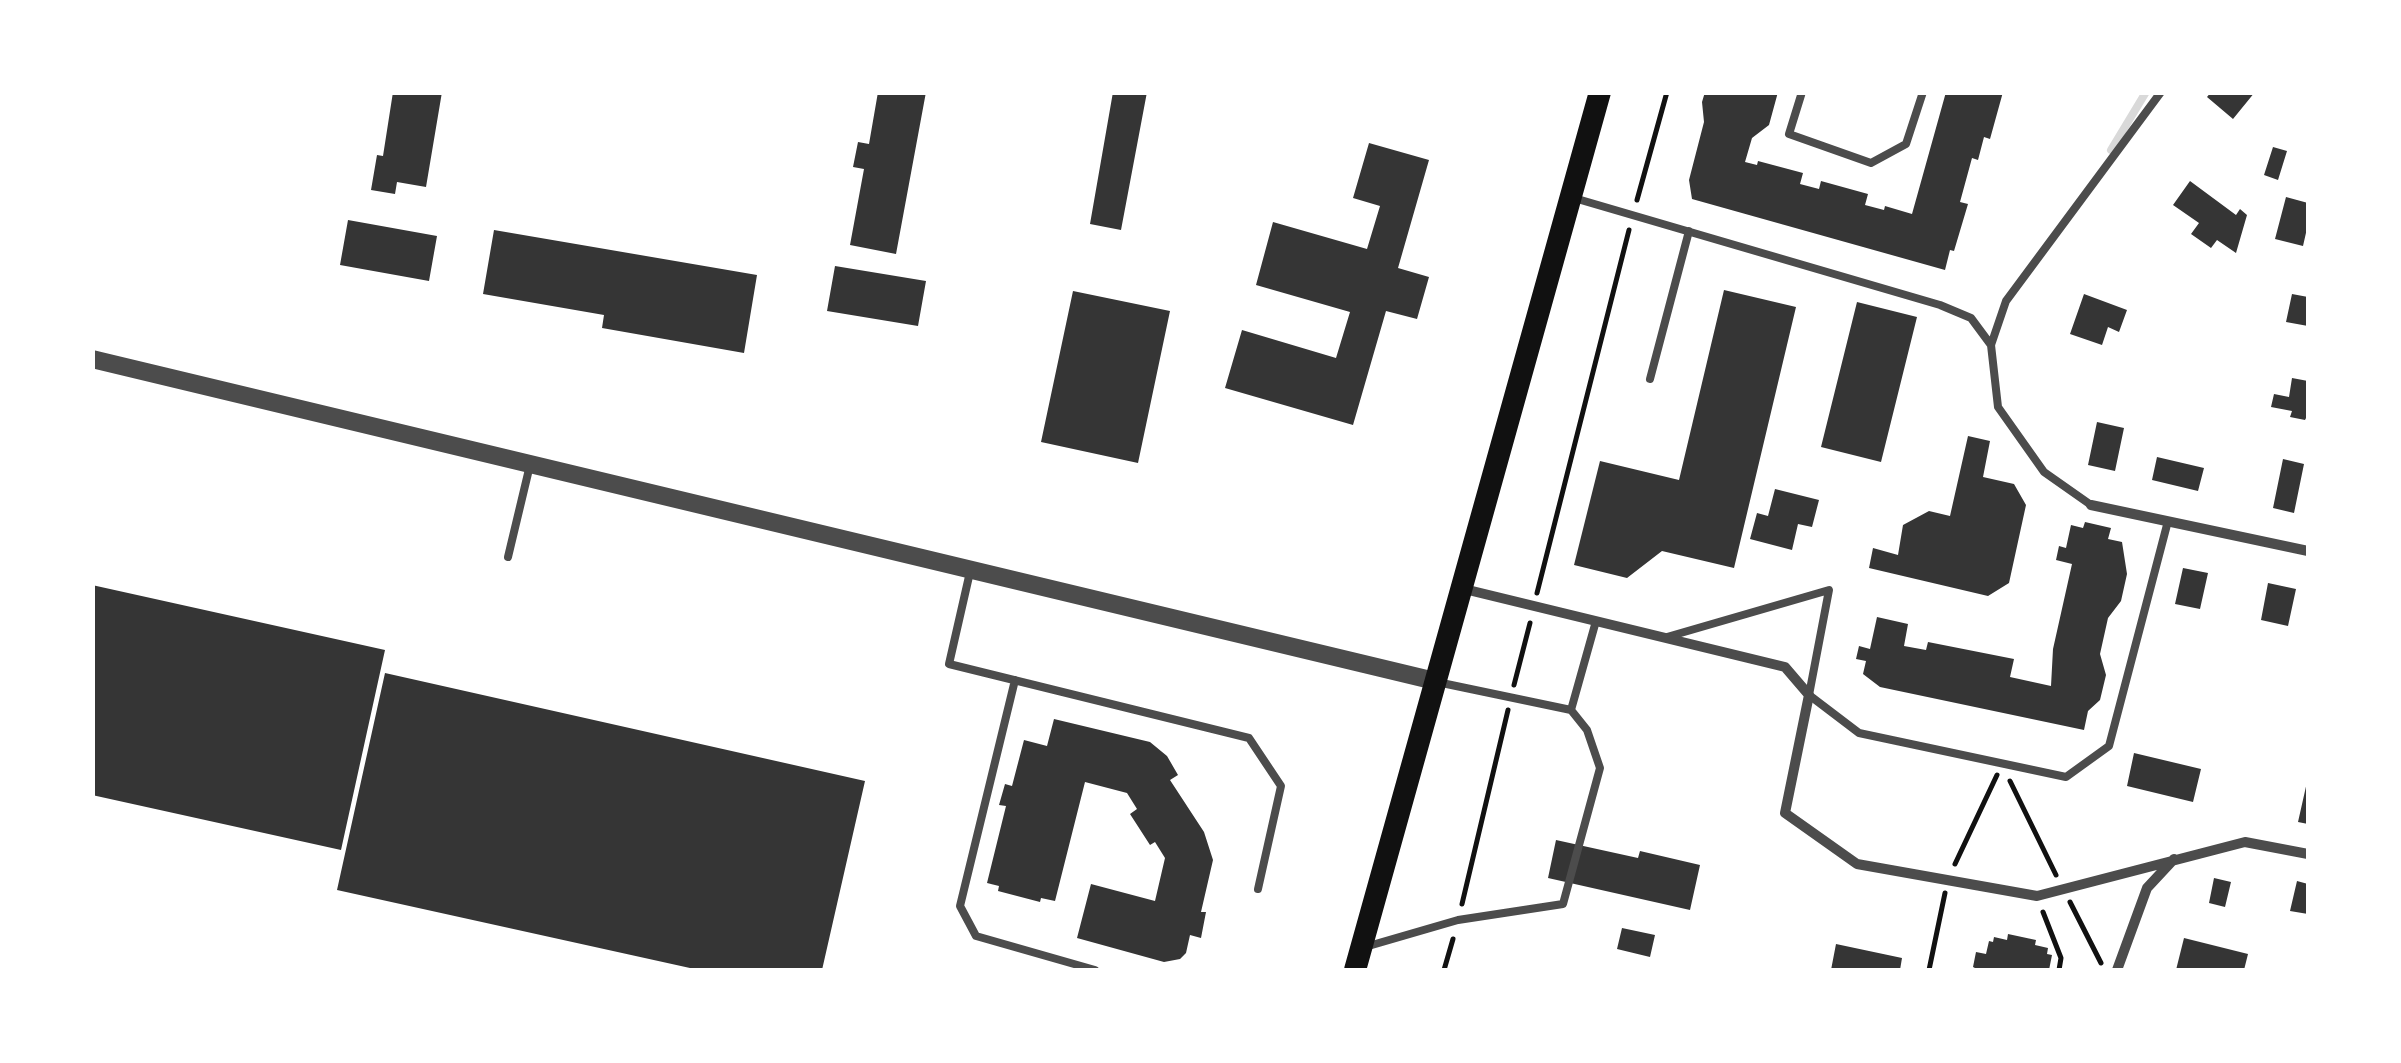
<!DOCTYPE html>
<style>
body{margin:0}
#map{position:relative;width:2401px;height:1063px;overflow:hidden;background:#fff;font-family:"Fira Sans",sans-serif}
canvas{display:block}
.frame{position:absolute;inset:0;border:95px solid #fff;pointer-events:none}
</style>
<div id="map">
<canvas width="2401" height="1063"></canvas>
<div class="frame"></div>
</div>
<script>
const g = document.querySelector('canvas').getContext('2d');
g.lineJoin = 'round';
const poly = rows => new Path2D(rows.map(r => 'M' + r).join(''));
function stroke(path, color, width, dash) { g.strokeStyle = color; g.lineWidth = width; g.lineCap = dash ? 'butt' : 'round'; g.setLineDash(dash || []); g.stroke(path); }
function fill(path, color) { g.fillStyle = color; g.fill(path, 'evenodd'); }
const stream = poly([
 [2111,150,2146,92]
]);
const building = poly([
 [393,92,442,92,426,187,397,182,395,194,371,190,377,155,383,156],
 [878,92,926,92,896,254,850,245,864,169,853,167,858,142,869,144],
 [1113,92,1147,92,1121,230,1090,224],
 [1705,92,1778,92,1769,125,1752,138,1745,162,1757,165,1758,161,1803,173,1800,184,1819,189,1821,181,1868,194,1865,205,1884,210,1885,206,1912,214,1946,92,2003,92,1990,139,1984,137,1978,160,1972,158,1960,202,1968,204,1954,251,1950,250,1945,270,1692,199,1689,180,1704,122,1702,102],
 [2211,92,2255,92,2233,119,2207,97],
 [1369,143,1429,160,1398,268,1429,277,1417,319,1386,311,1353,425,1225,388,1242,330,1336,358,1350,312,1256,285,1273,222,1367,249,1380,206,1353,198],
 [2273,147,2287,151,2278,180,2264,175],
 [2190,181,2236,215,2240,209,2247,215,2236,253,2217,240,2211,248,2191,234,2199,223,2173,205],
 [2286,197,2308,203,2308,224,2303,246,2275,239],
 [348,220,437,236,429,281,340,265],
 [494,230,757,275,744,353,602,328,604,315,483,294],
 [835,266,926,281,918,326,827,311],
 [1724,290,1796,307,1734,568,1662,551,1627,578,1574,565,1600,461,1679,480],
 [1073,291,1170,311,1138,463,1041,442],
 [2084,294,2127,310,2119,332,2108,327,2102,345,2070,334],
 [2292,294,2308,297,2308,326,2286,322],
 [1857,302,1917,317,1881,462,1821,447],
 [2292,378,2308,381,2308,414,2305,420,2290,417,2292,411,2271,407,2274,394,2289,397],
 [2097,422,2124,428,2115,471,2088,465],
 [1968,436,1990,441,1983,477,2014,484,2026,505,2009,583,1988,596,1869,568,1873,548,1898,555,1903,525,1929,511,1950,516],
 [2157,457,2204,468,2198,491,2152,480],
 [2283,459,2304,464,2294,513,2273,508],
 [1775,489,1819,500,1812,527,1798,524,1792,550,1750,539,1757,513,1768,516],
 [2085,522,2111,528,2108,539,2122,542,2127,574,2121,601,2108,618,2100,654,2106,675,2100,700,2088,711,2084,730,1880,687,1863,674,1866,661,1856,659,1859,646,1870,649,1877,617,1908,624,1904,646,1926,650,1928,642,2014,659,2010,677,2051,686,2053,649,2072,564,2056,560,2059,546,2066,548,2071,525,2083,528],
 [2183,568,2208,573,2200,609,2175,604],
 [2268,583,2296,589,2288,626,2261,620],
 [92,585,385,650,341,850,92,795],
 [385,673,865,781,822,970,699,970,337,890],
 [1054,719,1150,742,1167,756,1178,775,1170,780,1204,832,1213,860,1201,912,1206,912,1201,938,1190,935,1186,953,1180,959,1164,962,1077,938,1091,884,1155,901,1165,858,1155,842,1150,845,1130,814,1137,809,1127,793,1085,782,1055,901,1041,898,1040,902,998,891,999,886,987,883,1006,806,999,805,1005,784,1012,786,1024,740,1047,746],
 [2134,753,2201,769,2193,802,2127,786],
 [2307,782,2308,782,2308,824,2298,822],
 [1556,840,1638,858,1640,851,1700,865,1690,910,1548,878],
 [2214,878,2231,882,2225,907,2209,903],
 [2297,881,2308,884,2308,914,2290,911],
 [1622,928,1655,935,1650,957,1617,949],
 [2008,934,2036,940,2035,945,2048,948,2047,954,2052,955,2049,970,1979,970,1973,967,1976,952,1986,954,1989,941,1993,942,1994,937,2007,940],
 [2184,938,2248,954,2244,970,2176,970],
 [1836,944,1902,958,1900,970,1831,970]
]);
const path = poly([
 [1637,200,1667,92],
 [1537,593,1629,230],
 [1514,685,1530,623],
 [2010,781,2056,875],
 [1955,864,1997,775],
 [2070,902,2101,963],
 [1462,904,1508,710],
 [2043,912,2061,958,2059,970],
 [1444,970,1453,939],
 [1929,970,1945,893]
]);
const service = poly([
 [1802,92,1789,134,1871,163,1906,144,1923,92],
 [1574,198,1940,305,1971,318,1991,345],
 [1650,379,1689,231],
 [2091,505,2044,472,1998,407,1991,345,2006,301,2161,92],
 [508,557,530,465],
 [970,572,949,664,1249,738,1281,786,1258,889],
 [1667,637,1829,590,1809,695,1859,733,2066,777,2109,746,2168,521],
 [1015,680,960,906,976,936,1095,970],
 [1571,710,1596,621],
 [1365,947,1458,920,1563,904,1600,768,1587,730,1571,710,1437,682]
]);
const minor = poly([
 [2091,505,2308,551],
 [1460,588,1785,667,1809,695,1785,813,1857,864,2037,896,2245,842,2308,854],
 [2117,970,2147,888,2174,859]
]);
const tertiary = poly([
 [92,359,1435,681]
]);
const primary = poly([
 [1355,970,1600,92]
]);
stroke(stream, '#d9d9d9', 8);
fill(building, '#353535');
stroke(path, '#111', 5);
stroke(service, '#4c4c4c', 8);
stroke(minor, '#4c4c4c', 10);
stroke(tertiary, '#4c4c4c', 18);
stroke(primary, '#111', 22);
</script>
